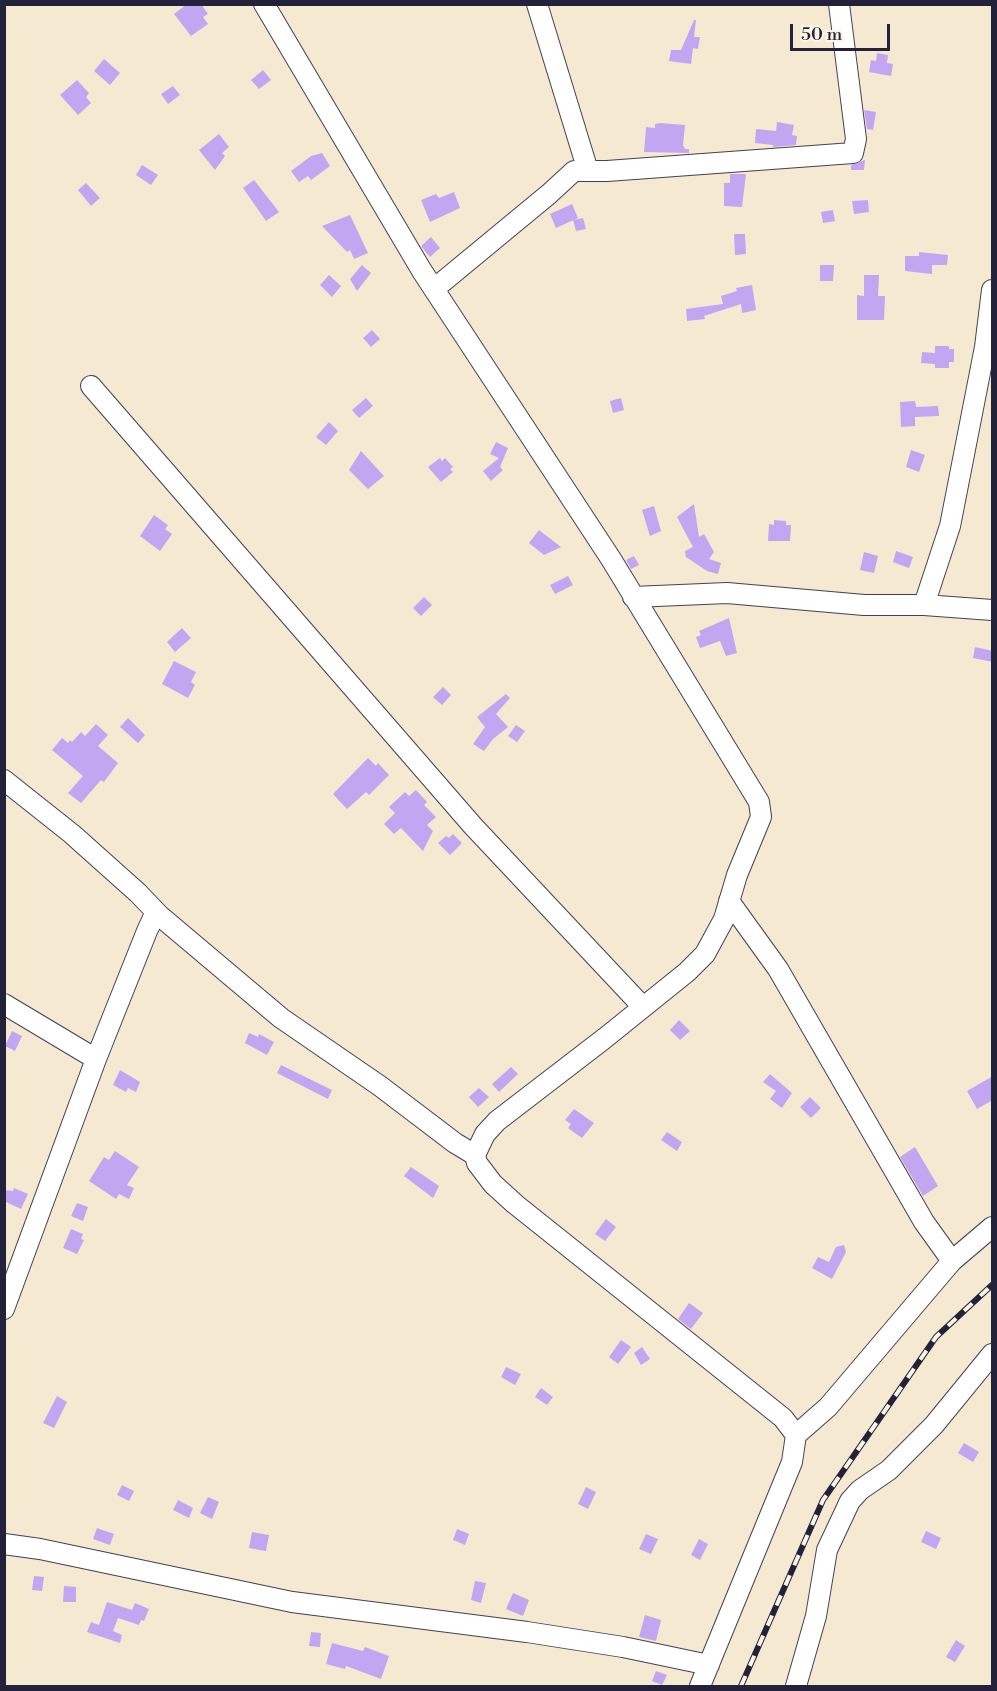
<!DOCTYPE html>
<style>
body{margin:0}
#map{position:relative;width:997px;height:1691px;overflow:hidden;background:#f6e9d1;font-family:"Libre Bodoni",serif}
canvas{display:block}
.frame{position:absolute;inset:0;border:6px solid #22223b;pointer-events:none}
.scale{position:absolute;left:790px;top:24px;width:100px;height:27px;box-sizing:border-box;border:3px solid #22223b;border-top:0;padding-left:8px;font-size:18px;line-height:21px;white-space:nowrap;color:#22223b;-webkit-text-stroke:4px #fcf5e5;paint-order:stroke}
</style>
<div id="map">
<canvas width="997" height="1691"></canvas>
<div class="frame"></div>
<div class="scale">50 m</div>
</div>
<script>
const g = document.querySelector('canvas').getContext('2d');
g.lineJoin = 'round';
function fill(path, color) { g.fillStyle = color; g.fill(path, 'evenodd'); }
const poly = rows => new Path2D(rows.map(r => 'M' + r).join(''));
function stroke(path, color, width, dash) { g.strokeStyle = color; g.lineWidth = width; g.lineCap = dash ? 'butt' : 'round'; g.setLineDash(dash || []); g.stroke(path); }
const building = poly([
 [187,4,201,4,208,14,203,17,208,24,191,36,174,14],
 [694,20,696,20,694,37,700,37,698,49,693,48,691,64,669,61,671,50,681,50],
 [877,53,888,55,887,63,893,64,891,76,869,72,871,60,876,61],
 [104,59,120,73,110,85,94,71],
 [263,70,271,80,259,89,251,80],
 [77,80,89,93,86,97,91,103,78,115,60,95],
 [173,86,180,95,168,104,161,94],
 [864,110,876,112,873,130,867,129],
 [777,122,794,125,792,135,797,136,796,145,773,147,773,145,755,143,756,129,776,131],
 [660,123,685,125,683,145,685,149,689,149,689,153,644,152,646,127,655,128,655,124],
 [219,134,229,147,222,153,225,156,215,170,199,150],
 [322,153,330,166,311,180,308,176,299,182,291,171,311,156],
 [865,160,864,170,851,170,851,165],
 [142,165,158,175,151,185,136,175],
 [730,174,746,174,742,207,724,206,724,183,730,183],
 [254,180,279,212,266,221,243,188],
 [86,183,100,198,91,206,78,190],
 [454,192,460,208,430,222,421,200,436,194,439,198],
 [868,200,869,212,854,214,852,201],
 [572,204,578,218,556,228,550,214],
 [833,210,835,221,823,223,821,212],
 [350,215,368,253,354,259,350,250,347,252,322,226],
 [583,218,586,229,576,231,573,220],
 [734,234,745,234,746,254,735,255],
 [431,237,440,248,430,257,421,246],
 [919,252,948,255,947,265,932,265,932,274,905,271,905,256,919,256],
 [362,265,371,273,357,291,350,279],
 [820,265,834,265,833,281,820,281],
 [329,275,341,286,332,297,320,285],
 [864,275,879,275,878,296,885,296,884,320,857,320,857,295,864,296],
 [752,285,756,310,742,313,741,304,704,316,705,319,687,321,686,309,723,304,721,296,737,291,736,288],
 [372,330,380,339,371,347,363,338],
 [935,346,949,346,949,349,954,349,954,362,949,362,949,368,935,368,935,364,921,363,922,352,935,353],
 [366,398,373,406,359,418,352,410],
 [621,398,624,410,613,413,610,401],
 [915,401,916,407,938,406,939,416,915,417,915,426,901,427,900,402],
 [329,422,338,431,326,445,316,437],
 [496,442,508,448,500,467,503,470,491,481,483,471,499,458,490,454],
 [911,450,925,455,919,472,906,467],
 [361,451,384,476,368,489,349,470],
 [440,458,442,461,445,458,453,467,450,469,453,472,441,482,428,467],
 [694,504,699,537,704,534,714,552,709,559,721,563,718,574,707,571,686,557,685,551,693,547,677,517],
 [654,506,661,531,650,536,642,510],
 [154,515,168,525,165,529,172,534,160,551,140,536],
 [774,520,786,521,786,525,791,525,790,541,768,541,769,524,774,525],
 [539,530,552,540,561,547,544,555,529,543],
 [896,551,913,557,909,568,893,562],
 [864,552,878,556,874,573,860,570],
 [634,556,639,565,631,569,626,560],
 [568,576,573,585,555,594,550,585],
 [424,597,432,605,421,616,413,608],
 [729,618,737,653,726,656,720,641,700,648,696,637,701,635,699,631],
 [182,628,191,638,175,652,167,642],
 [975,647,993,651,993,662,973,658],
 [174,661,196,672,191,682,195,685,188,698,162,684],
 [443,687,451,695,442,705,433,697],
 [506,694,510,698,496,714,508,727,493,739,484,751,473,744,485,727,477,717],
 [128,718,145,735,138,743,120,727],
 [96,724,108,735,98,746,118,763,104,782,101,780,81,803,68,793,83,776,52,750,62,738,68,743,70,740,72,742,81,732,85,736],
 [516,725,525,731,517,742,508,736],
 [368,758,376,766,378,763,389,775,369,795,366,792,347,809,333,794],
 [416,790,427,802,424,805,436,817,427,825,433,831,423,851,401,828,394,834,384,824,395,813,389,807,405,792,409,796],
 [453,834,462,843,450,855,438,843,446,836,449,838],
 [679,1020,690,1031,680,1040,670,1030],
 [12,1031,22,1036,15,1051,5,1046],
 [249,1033,258,1037,259,1034,274,1042,267,1055,245,1043],
 [281,1065,332,1090,328,1099,277,1073],
 [511,1067,518,1074,499,1092,492,1084],
 [120,1070,140,1082,136,1092,128,1088,126,1092,113,1085],
 [770,1074,792,1093,782,1108,770,1099,776,1091,763,1082],
 [993,1076,993,1100,977,1109,967,1091],
 [479,1088,489,1097,478,1107,469,1097],
 [810,1097,821,1108,811,1118,800,1107],
 [574,1109,594,1123,582,1138,568,1128,571,1124,565,1120],
 [667,1132,682,1142,677,1151,661,1140],
 [915,1147,938,1186,923,1196,900,1157],
 [115,1151,139,1167,127,1185,134,1188,129,1199,119,1194,116,1199,89,1181,104,1157,109,1160],
 [411,1167,439,1186,433,1198,404,1176],
 [14,1188,28,1194,21,1209,4,1201,4,1190,13,1191],
 [77,1203,88,1207,83,1221,71,1216],
 [606,1219,616,1227,605,1241,595,1234],
 [71,1229,83,1234,81,1239,84,1240,77,1254,63,1248],
 [844,1245,846,1252,832,1279,812,1268,818,1257,829,1262,836,1247],
 [689,1303,703,1313,691,1329,678,1319],
 [621,1340,631,1347,618,1364,609,1357],
 [642,1347,650,1359,641,1365,634,1353],
 [506,1367,521,1374,515,1385,501,1377],
 [541,1388,553,1397,547,1405,535,1397],
 [57,1396,67,1402,54,1428,43,1423],
 [964,1443,979,1452,973,1462,958,1453],
 [122,1485,134,1491,129,1501,117,1495],
 [586,1487,596,1492,588,1509,578,1504],
 [208,1497,219,1502,212,1519,200,1513],
 [178,1500,193,1508,189,1518,173,1510],
 [97,1528,114,1534,110,1545,93,1539],
 [457,1529,469,1534,465,1545,453,1540],
 [926,1531,941,1538,936,1549,921,1542],
 [252,1532,269,1535,266,1551,249,1548],
 [646,1534,658,1539,651,1554,639,1549],
 [699,1539,708,1544,700,1560,691,1555],
 [34,1576,44,1577,42,1591,32,1590],
 [475,1581,486,1583,481,1603,471,1600],
 [64,1586,76,1587,76,1602,63,1602],
 [513,1593,529,1600,523,1616,506,1609],
 [107,1602,132,1610,135,1603,149,1609,144,1621,141,1620,139,1625,118,1618,113,1631,122,1635,120,1643,87,1632,91,1622,99,1625],
 [645,1615,661,1620,656,1641,639,1637],
 [311,1632,321,1633,320,1647,309,1646],
 [956,1640,965,1646,955,1662,946,1657],
 [332,1643,363,1651,365,1647,389,1656,381,1679,346,1666,345,1669,326,1664],
 [656,1671,667,1675,662,1685,652,1681]
]);
const minor = poly([
 [264,4,422,271,611,559,759,802,761,817,737,875,724,919,705,954,687,972,605,1038,497,1121,485,1134,475,1155,477,1163,493,1184,515,1204,783,1418,796,1435,792,1462,700,1686],
 [537,4,588,171],
 [434,289,549,194,574,171,607,171,853,153,856,139,839,4],
 [91,386,473,826,643,1007],
 [633,597,727,593,864,605,924,605,992,610],
 [924,605,950,526,985,347,992,290],
 [4,780,72,834,138,893,160,916],
 [729,901,778,969,924,1222,952,1261],
 [4,1004,96,1059,4,1309],
 [96,1059,147,931,153,918,160,916,281,1018,380,1086,455,1143,475,1155],
 [796,1435,828,1407,952,1261,992,1227],
 [4,1544,40,1549,292,1602,527,1632,623,1647,709,1665],
 [796,1686,816,1616,827,1550,850,1501,860,1490,889,1470,934,1425,992,1354]
]);
const rail = poly([
 [741,1686,823,1500,936,1337,992,1285]
]);
fill(building, '#c3a6f1');
stroke(minor, '#424052', 22);
stroke(minor, '#fff', 20);
stroke(rail, '#22223b', 6);
stroke(rail, '#fcf5e5', 4, [11]);
</script>
